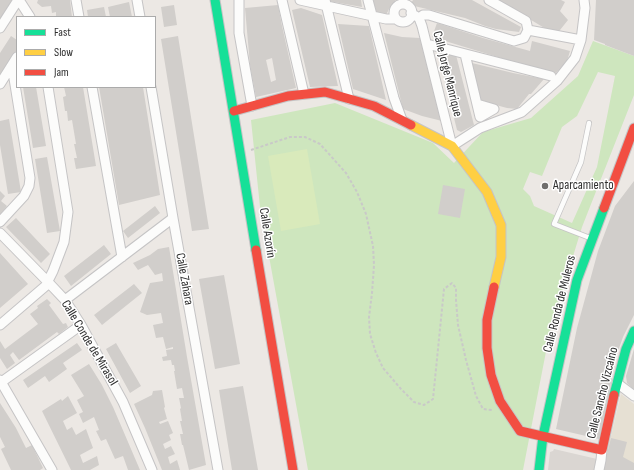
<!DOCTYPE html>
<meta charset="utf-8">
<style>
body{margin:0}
#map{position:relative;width:634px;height:470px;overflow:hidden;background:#ece8e4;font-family:"Sofia Sans Condensed",sans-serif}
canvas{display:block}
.legend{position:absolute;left:16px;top:16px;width:140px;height:72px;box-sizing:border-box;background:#fff;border:1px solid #ababab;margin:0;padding:5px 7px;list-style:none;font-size:12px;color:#2e2e2e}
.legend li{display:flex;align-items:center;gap:8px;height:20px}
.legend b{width:20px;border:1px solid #ababab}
</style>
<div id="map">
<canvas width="634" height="470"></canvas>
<ul class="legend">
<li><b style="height:5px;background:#16e098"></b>Fast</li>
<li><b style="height:5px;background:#ffcf43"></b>Slow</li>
<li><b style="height:5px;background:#f24e42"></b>Jam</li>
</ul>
</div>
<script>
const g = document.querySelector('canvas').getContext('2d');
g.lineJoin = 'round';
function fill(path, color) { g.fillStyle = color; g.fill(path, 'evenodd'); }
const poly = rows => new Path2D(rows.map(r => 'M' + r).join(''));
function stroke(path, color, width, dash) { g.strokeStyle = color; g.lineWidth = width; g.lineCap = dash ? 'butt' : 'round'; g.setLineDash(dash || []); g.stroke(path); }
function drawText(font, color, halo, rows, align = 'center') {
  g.font = font + ' "Sofia Sans Condensed",sans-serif'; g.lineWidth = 3; g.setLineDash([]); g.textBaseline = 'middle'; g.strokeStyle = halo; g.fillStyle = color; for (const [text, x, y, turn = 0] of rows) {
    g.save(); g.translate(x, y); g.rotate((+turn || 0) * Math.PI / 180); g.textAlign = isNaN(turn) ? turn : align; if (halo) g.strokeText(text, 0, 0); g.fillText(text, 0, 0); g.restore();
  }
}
const education = poly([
 [621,394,634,404,634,470,603,470]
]);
const green = poly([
 [593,41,634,56,634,95,582,227,550,331,523,470,308,470,260,207,251,120,335,103,433,143,454,163,483,132,531,118,578,76],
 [598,72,615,76,597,167,572,223,534,206,530,196,523,189,530,172,542,176,562,127,577,116]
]);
const pitch = poly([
 [307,149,320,224,281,231,268,156]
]);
const plaza = poly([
 [554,449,597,459,595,470,548,470,550,452,553,451]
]);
const building = poly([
 [0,0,12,0,0,19],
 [38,0,70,0,72,17,56,17,56,12,52,13,51,6,42,7,37,3],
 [328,0,361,0,362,7,328,1],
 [373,0,396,0,389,9,386,15,378,17],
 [413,0,472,0,521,27,519,32,496,29,485,26,465,18,410,5],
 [498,0,561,0,565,2,560,11,568,20,556,35],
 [596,0,634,0,634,56,605,45,605,44,594,40],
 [129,2,132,17,110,17,108,7],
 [174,5,177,25,164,27,161,7],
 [278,5,282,26,296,88,256,97,250,65,245,8],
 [272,58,276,80,271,82,266,60],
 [104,7,106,17,88,17,87,10],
 [301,8,322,15,338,86,310,87,292,10],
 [437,23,483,38,530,51,532,41,570,51,567,61,556,73,514,62,432,37],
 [338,24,369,26,386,100,353,89],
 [384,33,402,37,420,38,442,121,422,116,403,109],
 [11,36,17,40,17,51,0,77,0,53],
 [178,36,209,229,192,231,161,39],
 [445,52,456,55,474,125,461,132,457,130,438,54],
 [472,63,513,73,544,79,531,94,529,94,517,109,507,108,481,101],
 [23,87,36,87,46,146,33,148],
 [64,87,83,87,96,166,76,169,74,158,77,158,74,144,76,144,72,120,68,121,67,111,65,111,63,97,66,96],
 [99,87,143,87,160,195,119,205],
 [9,119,21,192,8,194,0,145,0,121],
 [47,157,60,231,47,233,35,159],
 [634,181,634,315,623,337,617,354,599,439,556,429,577,328,598,251,615,206],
 [443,185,465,189,460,218,438,214],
 [0,191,5,196,1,201,7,206,0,215],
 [155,206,160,213,128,238,123,231],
 [16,218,50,254,41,263,6,227],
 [104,245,111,254,71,286,64,276],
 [169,247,187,357,206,465,189,470,183,445,182,445,180,434,183,434,180,421,182,421,180,409,181,408,179,398,184,398,182,388,177,389,174,371,175,371,174,365,172,365,171,360,163,361,162,357,167,356,166,350,173,349,173,347,166,349,163,337,156,338,153,325,163,323,161,313,147,315,140,312,150,283,163,281,162,273,155,275,148,265,138,270,133,263,150,255,158,249],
 [0,253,28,284,0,308],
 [224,275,240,364,215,369,199,279],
 [134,284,142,293,102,325,94,315],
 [47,299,51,303,49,305,63,324,66,323,68,327,59,334,57,332,19,360,13,352,10,355,15,363,7,369,0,358,0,341,5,349,38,324,30,314,38,308,37,306],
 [77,343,82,350,63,363,67,369,49,382,45,376,28,388,23,380],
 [116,343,141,386,130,393,106,349],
 [634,349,634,390,627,383,626,376],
 [89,364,102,385,113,407,140,470,128,470,123,456,115,459,106,439,101,441,96,431,99,430,94,417,83,423,79,414,83,412,77,400,84,396,71,375],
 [243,386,258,470,232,470,219,390],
 [162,390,165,407,164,408,167,419,159,422,160,424,168,421,173,433,169,435,171,440,163,444,165,449,171,446,175,454,168,457,170,464,177,460,180,470,162,470,145,428,134,404,152,395,153,391],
 [68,396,77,413,63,421,67,430,72,427,76,435,86,429,93,448,80,455,83,463,97,456,99,465,90,470,71,470,42,411,61,399,62,401],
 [0,403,16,428,26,448,32,445,43,468,40,470,11,470,1,449,5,447,0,437],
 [611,438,627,442,623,457,634,463,634,470,603,470]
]);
const path = poly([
 [251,150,290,137,305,137,320,144,346,173,357,192,366,214,373,246,374,265,372,293,369,317,370,334,376,353,383,368,401,389,414,402,424,405,433,399,444,289,452,283,456,288,456,300,458,325,466,360,476,396,483,409,492,410]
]);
const lane = poly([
 [589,123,581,162,554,224,590,238]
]);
const street = poly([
 [18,0,21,3,30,17],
 [76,0,79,17],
 [137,0,140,17],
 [239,0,239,33,252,106],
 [282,0,304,94],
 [300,0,386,19,396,19],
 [325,0,349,99],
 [368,0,394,98,402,120],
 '394 13a9 9 0 1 1 18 0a9 9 0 1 1-18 0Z',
 [411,13,419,18,422,26,452,146,480,128,522,112,557,81,575,58,581,40,585,8,584,0],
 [419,18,423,15,429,15,514,41,524,38,528,30,526,21,489,0],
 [0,28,18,0],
 [528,30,581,40],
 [427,44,551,76],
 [465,54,480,117,494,109,477,104],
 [0,84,17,57],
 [92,87,122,257],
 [151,87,173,218,218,470],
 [0,222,24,196,29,186,30,178,12,66],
 [0,233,49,283,65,300,81,325,123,402,152,470],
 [48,281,53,271,64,242,68,212,48,87],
 [65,300,173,218],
 [0,325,49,283],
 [0,380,52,470],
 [0,383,81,325],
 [617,383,634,396],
 [599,470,601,460,602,450]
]);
const fast = poly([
 [215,0,256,250],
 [614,395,626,349,634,331],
 [539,470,543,436,577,280,604,208]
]);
const slow = poly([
 [411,125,452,146,487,192,501,225,501,257,494,287]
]);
const jam = poly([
 [234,111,288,96,325,92,374,106,411,125],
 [604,208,634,128],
 [256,250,293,470],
 [494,287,487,320,487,348,491,375,500,401,520,431,602,450,614,395]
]);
const markers = [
 [545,186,4,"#706f6e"]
];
const streetNames = [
 ["Calle Jorge Manrique",447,74,76],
 ["Calle Azorín",267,233,81],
 ["Calle Zahara",184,279,80],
 ["Calle Ronda de Muleros",560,304,-76],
 ["Calle Conde de Mirasol",89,343,59],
 ["Calle Sancho Vizcaíno",603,393,-76]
];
const poiNames = [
 ["Aparcamiento",553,186]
];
fill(education, '#e6e0d3');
fill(green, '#cee6be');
fill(pitch, '#d9eabb');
fill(plaza, '#dad6d2');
fill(building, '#d1cecb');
stroke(lane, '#c5c4c5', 6);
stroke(street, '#c5c4c5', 11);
stroke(fast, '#c5c4c5', 11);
stroke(slow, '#c5c4c5', 11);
stroke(jam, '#c5c4c5', 11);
stroke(path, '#c9c9c8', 2, [3, 2]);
stroke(lane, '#fcfcfb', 4.5);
stroke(street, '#fcfcfb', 9);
stroke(fast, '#16e098', 9);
stroke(slow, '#ffcf43', 9);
stroke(jam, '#f24e42', 9);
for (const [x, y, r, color] of markers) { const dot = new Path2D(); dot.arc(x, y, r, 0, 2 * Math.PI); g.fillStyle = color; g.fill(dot); stroke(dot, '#fff', 1.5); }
drawText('13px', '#2e2e2e', '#fff', streetNames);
drawText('13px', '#2e2e2e', '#fff', poiNames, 'left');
</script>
